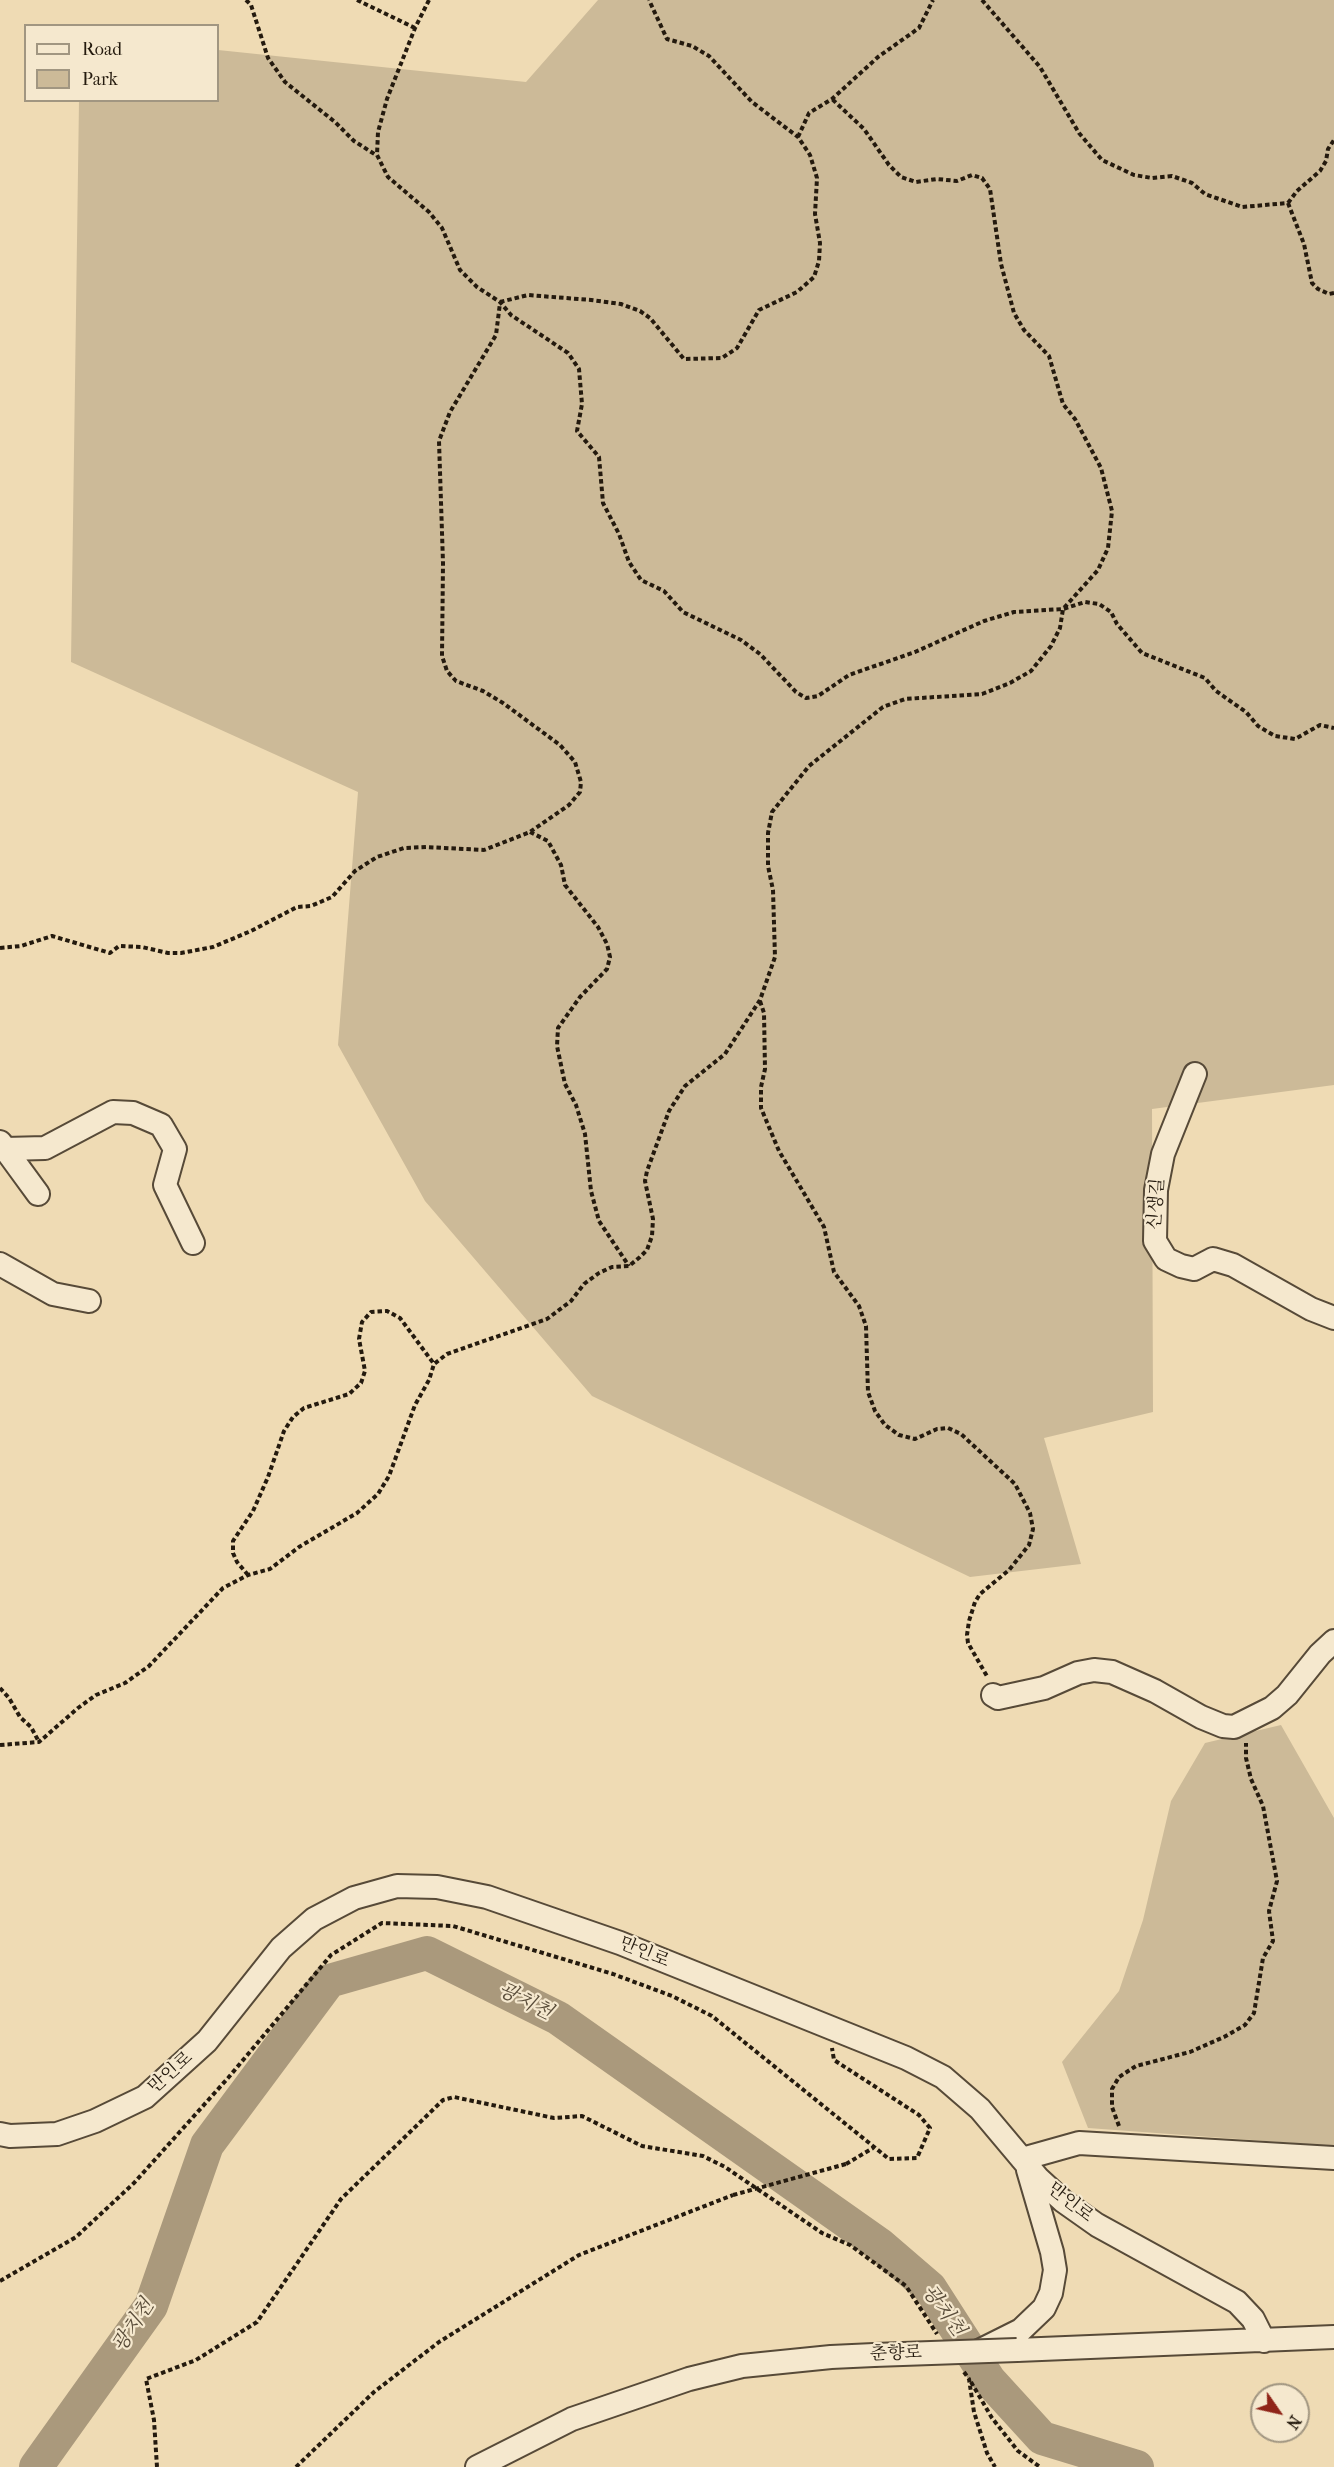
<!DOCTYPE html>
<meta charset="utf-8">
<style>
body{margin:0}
#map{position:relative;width:1334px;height:2467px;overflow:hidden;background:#efdbb4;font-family:"IM FELL French Canon",serif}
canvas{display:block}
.legend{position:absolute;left:24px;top:24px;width:195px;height:78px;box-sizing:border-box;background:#f5e8ce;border:2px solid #a19681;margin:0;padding:8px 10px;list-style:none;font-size:18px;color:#241a0e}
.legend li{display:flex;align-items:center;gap:12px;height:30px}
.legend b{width:30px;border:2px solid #a19681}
.north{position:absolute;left:1250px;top:2383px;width:60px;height:60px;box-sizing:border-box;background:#f5e8ce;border:2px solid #a19681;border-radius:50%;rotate:124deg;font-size:16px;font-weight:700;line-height:24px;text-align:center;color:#241a0e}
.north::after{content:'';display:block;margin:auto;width:21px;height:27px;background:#8f2418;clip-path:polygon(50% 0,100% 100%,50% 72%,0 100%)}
</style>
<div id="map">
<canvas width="1334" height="2467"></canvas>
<ul class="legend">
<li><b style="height:8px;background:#f5e8ce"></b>Road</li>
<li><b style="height:16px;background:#ccba98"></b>Park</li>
</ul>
<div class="north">N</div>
</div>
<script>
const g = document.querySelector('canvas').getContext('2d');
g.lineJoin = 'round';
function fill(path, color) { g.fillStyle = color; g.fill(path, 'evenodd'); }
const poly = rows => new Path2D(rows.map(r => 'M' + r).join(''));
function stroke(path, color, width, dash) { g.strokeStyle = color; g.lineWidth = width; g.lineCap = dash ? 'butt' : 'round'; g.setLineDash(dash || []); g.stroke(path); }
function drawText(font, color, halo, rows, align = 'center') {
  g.font = font + ' "IM FELL French Canon","Noto Serif KR",serif'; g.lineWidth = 4.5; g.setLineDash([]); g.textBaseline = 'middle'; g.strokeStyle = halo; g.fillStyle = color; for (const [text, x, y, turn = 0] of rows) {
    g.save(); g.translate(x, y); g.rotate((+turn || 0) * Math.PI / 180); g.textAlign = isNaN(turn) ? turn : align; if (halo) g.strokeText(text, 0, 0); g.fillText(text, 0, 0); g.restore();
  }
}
const green = poly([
 [598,0,1334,0,1334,1085,1152,1109,1153,1412,1044,1438,1081,1564,970,1577,592,1396,425,1201,338,1045,358,792,71,662,79,101,218,100,218,50,526,82],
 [1281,1725,1334,1818,1334,2146,1088,2128,1062,2062,1119,1991,1143,1920,1171,1801,1205,1743]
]);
const river = poly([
 [36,2467,151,2306,207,2145,329,1981,427,1953,558,2018,880,2245,930,2288,989,2380,1042,2438,1137,2467]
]);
const path = poly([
 [246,0,251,5,268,58,285,82,335,122,354,141,376,155],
 [357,0,415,28],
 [429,0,415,28,387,99,378,132,377,155,388,177,429,212,442,228,460,270,477,287,500,302,511,315,568,353,579,369,582,404,577,431,599,457,603,503,619,534,629,562,641,580,664,591,683,612,741,640,760,654,796,692,806,698,818,696,849,675,915,652,984,621,1014,612,1063,609,1085,602,1099,604,1111,612,1117,624,1142,653,1205,678,1216,691,1246,712,1258,726,1275,736,1295,739,1320,725,1334,728],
 [982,0,1040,67,1079,133,1102,160,1134,175,1152,178,1172,176,1192,183,1205,194,1242,207,1288,203],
 [798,137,809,113,832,99,878,57,919,28,933,0],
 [1288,203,1304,244,1312,283,1318,289,1329,294,1334,293],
 [1288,203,1297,191,1320,171,1326,161,1328,149,1334,140],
 [500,302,528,295,591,300,621,304,640,311,650,318,684,359,722,358,737,348,759,310,797,292,814,277,819,261,820,243,815,214,817,178,810,155,798,137,752,102,709,56,692,46,667,39,649,0],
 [530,832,548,841,561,865,565,885,598,927,607,944,610,957,607,969,580,997,558,1028,557,1046,565,1084,576,1105,585,1134,591,1191,599,1221,629,1266],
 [0,948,21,946,52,936,110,953,119,946,142,947,168,953,181,953,213,947,251,931,297,907,311,906,332,897,355,871,377,857,404,848,426,847,484,850,530,832,569,805,580,792,581,782,575,762,560,745,503,703,483,691,456,681,447,671,442,656,443,563,439,441,450,412,496,335,500,303],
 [760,1001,764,1013,765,1069,761,1087,761,1108,779,1151,824,1227,834,1272,859,1306,866,1326,868,1392,875,1411,885,1425,899,1435,915,1439,937,1429,948,1428,961,1434,1015,1484,1030,1513,1033,1529,1029,1545,1009,1570,980,1594,975,1602,969,1621,967,1635,968,1643,988,1678],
 [248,1575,237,1562,233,1553,233,1541,253,1511,268,1477,284,1431,293,1417,304,1408,349,1394,361,1383,365,1371,359,1339,362,1322,371,1312,387,1311,400,1318,434,1364],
 [0,1688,9,1698,20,1717,31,1727,39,1742],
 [0,1745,39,1742,78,1708,96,1695,125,1683,149,1666,223,1588,248,1575,270,1569,299,1547,357,1513,378,1494,389,1476,415,1405,429,1380,434,1364,447,1354,547,1319,571,1301,584,1284,599,1273,612,1267,629,1266,640,1257,647,1250,652,1236,653,1219,645,1181,647,1171,669,1111,685,1086,725,1054,760,1000,775,957,773,890,768,866,768,833,772,812,809,766,883,707,905,699,982,694,1010,683,1031,671,1051,646,1060,628,1063,609,1098,570,1108,548,1112,511,1101,468,1075,419,1063,404,1049,356,1024,330,1014,313,1001,264,990,189,982,178,972,175,957,181,937,179,916,182,901,177,889,165,864,129,832,99],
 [1119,2126,1112,2107,1112,2089,1119,2077,1136,2066,1190,2052,1224,2037,1245,2025,1254,2013,1263,1958,1273,1941,1269,1911,1277,1881,1263,1806,1251,1779,1246,1758,1246,1743],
 [846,2164,873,2148],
 [0,2281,76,2237,134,2183,228,2078,331,1955,382,1923,453,1926,613,1974,672,1996,712,2016,889,2159,917,2158,930,2128,919,2115,834,2060,832,2048],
 [964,2372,969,2379,974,2412,987,2453,995,2467],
 [971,2382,992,2418,1018,2451,1040,2467],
 [157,2467,154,2420,146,2379,196,2360,257,2322,341,2199,443,2100,454,2097,554,2118,582,2116,642,2146,703,2156,725,2167,822,2233,850,2245,906,2286,937,2334],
 [296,2467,374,2392,439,2342,579,2255,733,2195]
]);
const minor = poly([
 [1195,1074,1163,1154,1156,1190,1155,1241,1166,1259,1181,1266,1194,1269,1213,1259,1233,1265,1311,1309,1334,1318],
 [0,1142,38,1194],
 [5,1149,45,1148,113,1112,133,1113,161,1125,175,1149,165,1185,193,1243],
 [0,1264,53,1294,89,1301],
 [993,1695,998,1698,1044,1688,1078,1673,1094,1670,1112,1672,1155,1691,1201,1717,1223,1726,1234,1727,1272,1708,1287,1695,1320,1654,1334,1641],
 [0,2134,10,2136,57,2134,95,2121,145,2097,207,2041,281,1948,314,1919,354,1898,397,1886,437,1887,487,1897,620,1943,906,2058,943,2077,980,2109,1038,2178,1063,2201,1097,2225,1237,2302,1253,2319,1264,2341],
 [1022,2159,1079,2143,1334,2158],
 [1017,2350,1334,2337],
 [979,2351,1021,2330,1044,2308,1051,2293,1055,2270,1052,2252,1028,2170],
 [477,2467,572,2419,689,2379,742,2366,831,2357,874,2355]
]);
const pathBridge = poly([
 [733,2195,846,2164]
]);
const minorBridge = poly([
 [874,2355,1017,2350]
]);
const streetNames = [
 ["신생길",1157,1204,-86],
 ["만인로",644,1953,22],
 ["만인로",171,2073,-42],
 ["만인로",1070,2203,38],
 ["춘향로",896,2354,-2]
];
const waterNames = [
 ["광치천",525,2002,27],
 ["광치천",943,2311,54],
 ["광치천",134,2326,-57]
];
fill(green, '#ccba98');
stroke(river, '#aa997c', 34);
stroke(minor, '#574a38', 26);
stroke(path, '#241a0e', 4, [4.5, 3]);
stroke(minor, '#f5e8ce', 22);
stroke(minorBridge, '#574a38', 26, []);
stroke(pathBridge, '#241a0e', 4, [4.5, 3]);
stroke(minorBridge, '#f5e8ce', 22);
drawText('18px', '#241a0e', '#f5e8ce', streetNames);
drawText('italic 20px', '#5a4d3a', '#f5e8ce', waterNames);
</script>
